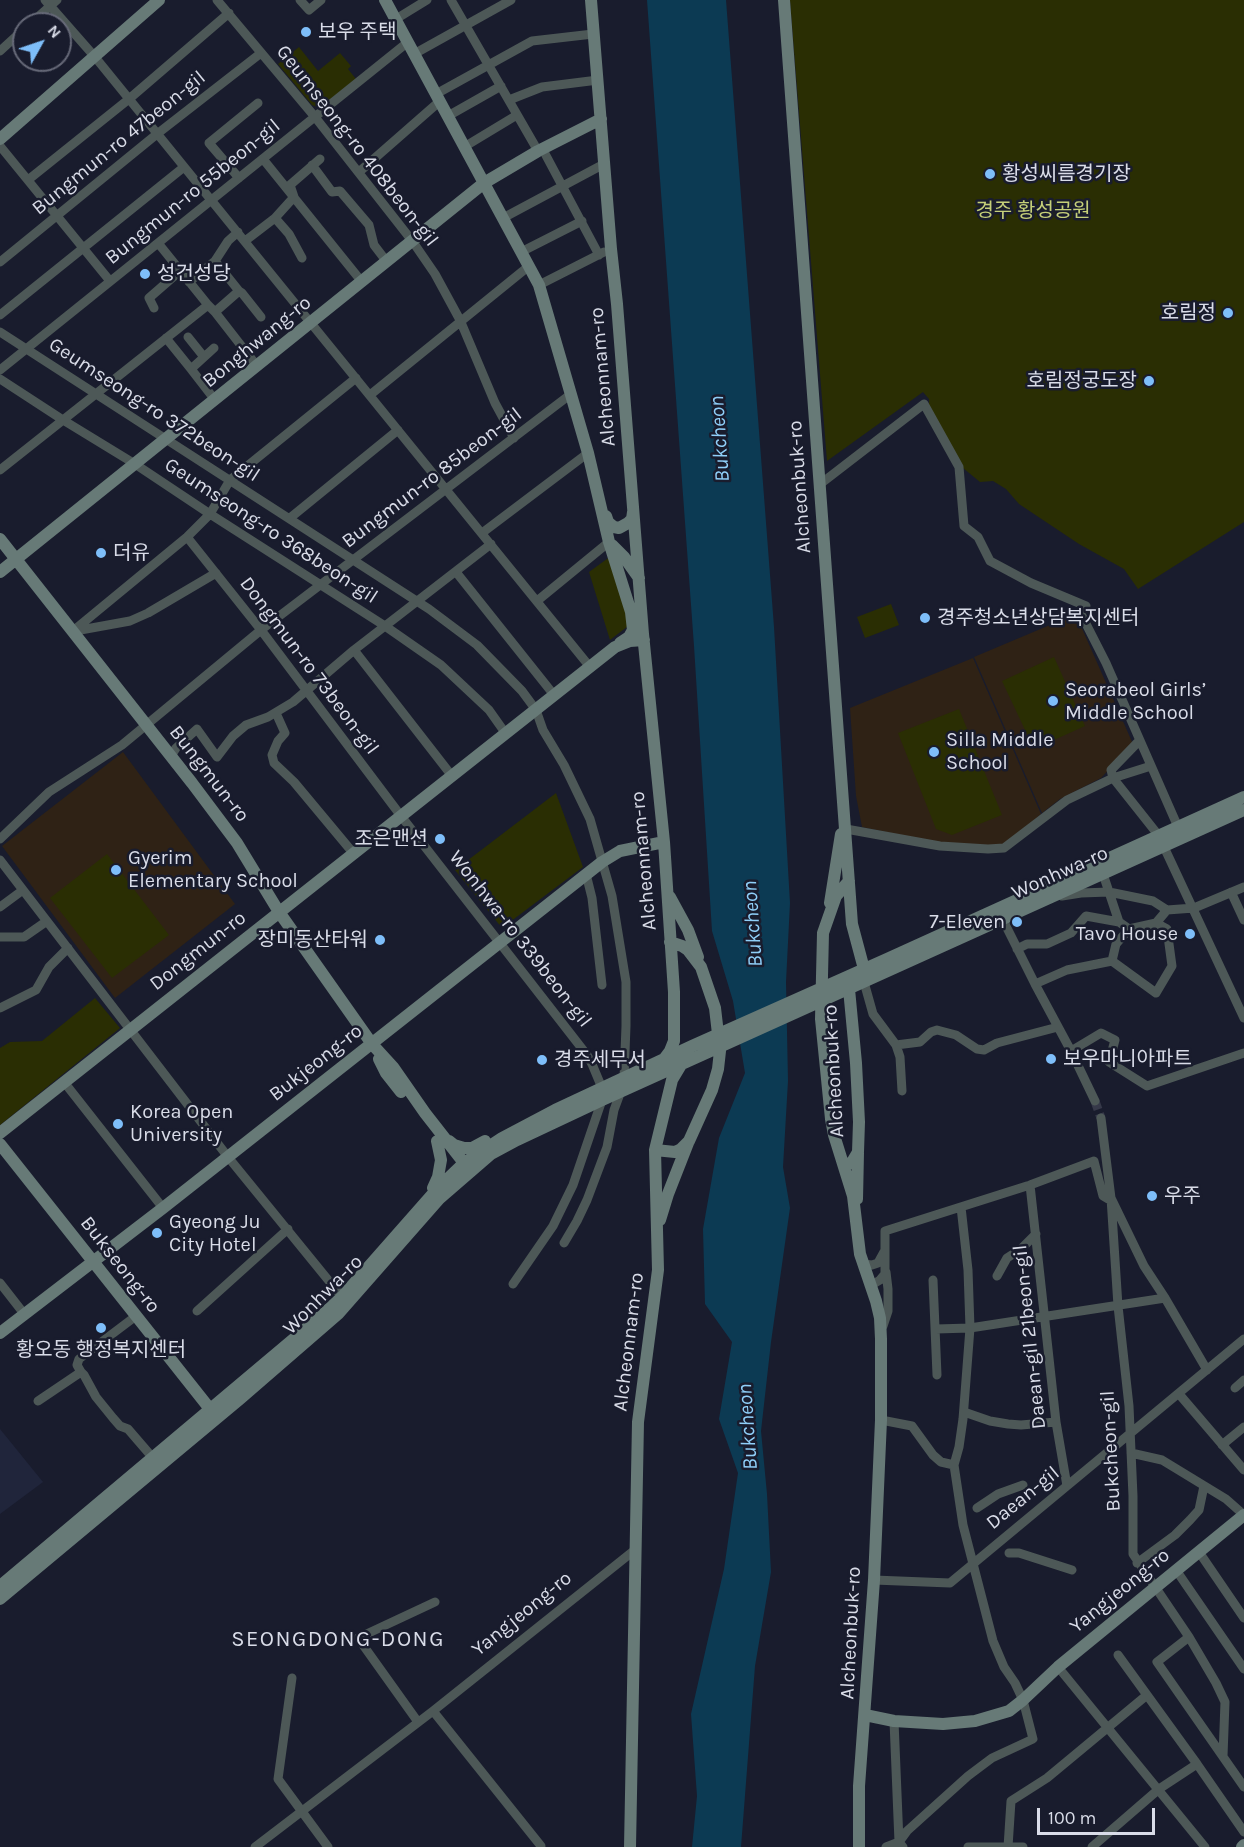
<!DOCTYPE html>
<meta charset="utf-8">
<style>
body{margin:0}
#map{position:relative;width:1244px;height:1847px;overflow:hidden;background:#191c2d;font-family:Karla,sans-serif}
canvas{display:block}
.north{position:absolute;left:12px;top:12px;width:60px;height:60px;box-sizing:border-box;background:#191c2d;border:2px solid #666978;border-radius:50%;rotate:50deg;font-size:16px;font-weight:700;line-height:24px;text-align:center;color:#d9dce8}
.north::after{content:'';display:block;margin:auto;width:21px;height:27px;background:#7ebef9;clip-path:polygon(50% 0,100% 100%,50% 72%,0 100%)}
.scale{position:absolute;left:1037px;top:1808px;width:118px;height:27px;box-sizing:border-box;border:3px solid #d9dce8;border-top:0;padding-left:8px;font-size:18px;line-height:21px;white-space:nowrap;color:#d9dce8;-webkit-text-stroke:4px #191c2d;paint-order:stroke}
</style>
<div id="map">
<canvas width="1244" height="1847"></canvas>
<div class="north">N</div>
<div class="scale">100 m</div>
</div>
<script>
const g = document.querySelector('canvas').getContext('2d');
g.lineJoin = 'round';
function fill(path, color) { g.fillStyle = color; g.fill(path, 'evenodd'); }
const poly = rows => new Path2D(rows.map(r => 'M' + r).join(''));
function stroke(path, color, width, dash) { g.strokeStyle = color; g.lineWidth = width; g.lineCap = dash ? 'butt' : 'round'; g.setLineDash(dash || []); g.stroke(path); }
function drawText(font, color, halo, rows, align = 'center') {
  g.font = font + ' Karla,"Noto Sans KR",sans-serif'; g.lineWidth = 5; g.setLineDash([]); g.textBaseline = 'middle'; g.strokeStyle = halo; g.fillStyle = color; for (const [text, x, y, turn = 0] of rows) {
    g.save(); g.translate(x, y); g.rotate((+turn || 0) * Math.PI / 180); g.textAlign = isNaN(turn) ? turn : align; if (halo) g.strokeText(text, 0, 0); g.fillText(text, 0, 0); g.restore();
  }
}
const built = poly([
 [0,1429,43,1482,0,1514]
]);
const education = poly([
 [1069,617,1080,624,1133,744,1101,778,1060,799,1042,813,974,657],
 [973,658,1041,814,1007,845,992,846,934,842,862,827,856,796,850,708],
 [123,752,235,904,115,998,2,846]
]);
const green = poly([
 [790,0,1244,0,1244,522,1138,589,1124,569,1079,544,1019,504,1006,489,993,481,980,482,963,468,929,406,929,399,923,392,827,461],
 [299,47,318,71,340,53,351,66,348,69,356,79,319,108,312,105,278,64],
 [611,556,632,623,610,640,589,572],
 [891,604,899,625,865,638,857,617],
 [1054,657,1085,726,1034,749,1002,681],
 [959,709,1002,815,952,835,936,829,898,733],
 [556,793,583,867,502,928,455,870],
 [107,854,169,935,112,978,50,898],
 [95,998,120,1028,0,1125,0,1048,10,1042,42,1041]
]);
const water = poly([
 [647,0,726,0,774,627,790,903,786,982,788,1081,783,1167,790,1208,771,1342,761,1431,767,1494,771,1572,755,1666,741,1847,692,1847,697,1796,691,1714,724,1569,738,1473,719,1419,732,1342,705,1304,703,1229,719,1138,745,1073,733,1001,712,931,694,646]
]);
const streetTunnel = poly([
 [1095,1101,1101,1118]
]);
const street = poly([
 [45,0,95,57,590,667],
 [217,0,315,117,413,242,435,274,460,320,495,403,514,438],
 [300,0,309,10,321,0],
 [451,0,538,151],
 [396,19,427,0],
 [30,24,57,0],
 [0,51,24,29],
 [414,54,511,0],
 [436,94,532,41,593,34],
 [509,100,542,87,598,80],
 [448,116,501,86],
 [0,146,110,281],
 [464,147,517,115],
 [542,148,599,255],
 [263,159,362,282],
 [312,165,332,192,340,191,369,225,374,245,387,262],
 [359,172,440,101],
 [239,178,209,143,258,103],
 [28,180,129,99,229,13],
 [275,218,294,197,290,185,320,159],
 [503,218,604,164],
 [245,241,275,218,289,234,302,258],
 [158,243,208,305,215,312,239,291,215,261,189,282],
 [521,252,582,221],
 [215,261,228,241,238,232],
 [0,262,157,134,261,53],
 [539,285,604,252],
 [239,291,242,293,261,317],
 [154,308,149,298,180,271],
 [215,312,257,366],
 [0,315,184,167],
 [0,332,429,609,477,645,522,691,536,710,543,730,564,765,590,819,612,896,626,982,626,1026,624,1078],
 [188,337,204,357],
 [166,338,191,369,214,348],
 [191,369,215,400],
 [0,370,408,42],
 [0,379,63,420,135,464,210,514,385,626,441,665,489,710,506,734],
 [370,395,529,266],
 [0,470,208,305],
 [819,485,924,404,959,467,964,526,978,537,990,561,1031,583,1086,606,1080,612,1106,663,1178,827],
 [290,518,398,430],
 [482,533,588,453],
 [187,537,261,630,401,816,587,1055,592,1064,602,1088],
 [456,572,554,695],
 [537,601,609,542],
 [73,631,187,537,210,514,230,480,356,378],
 [75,631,130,621,148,613,216,573],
 [354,650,452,776],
 [276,713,285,733,278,741,272,755,274,763,294,782,354,854],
 [1139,741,1111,770,1113,778,1159,836],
 [171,756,176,748,197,729,217,757,233,736,246,725,268,717,293,702,354,650,491,544],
 [846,829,940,846,988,849,1004,848,1067,800,1113,778,1151,766],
 [0,839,49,792,122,745,261,630,571,394],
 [1164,847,1244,1018],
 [0,860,228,1157,342,1297],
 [586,874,592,898,602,985],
 [1103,874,1119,922,1129,929,1156,923,1167,910],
 [1231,892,1244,920],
 [1062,896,1081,893,1109,892,1153,901,1167,910],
 [0,907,23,890],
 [1167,910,1194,908,1244,887],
 [1000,914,1035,984,1071,1051,1095,1101],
 [0,937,24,937,47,921],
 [1017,949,1027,944,1047,944,1071,933,1086,916,1119,922],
 [1112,961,1156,993,1172,966,1167,929,1156,923],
 [864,982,873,1014,896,1045,900,1057,902,1091],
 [1035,984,1067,970,1112,961,1116,944,1129,929],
 [0,1008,36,990,49,967,68,948],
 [896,1045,920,1042,931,1032,937,1030,956,1035,977,1049,984,1050,997,1043,1058,1027],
 [1071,1051,1101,1033,1115,1040,1109,1062,1147,1086,1244,1053],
 [64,1082,163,1208],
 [1101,1118,1111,1198,1118,1306,1129,1406,1133,1496,1133,1554,1189,1637,1216,1683,1225,1702,1223,1756],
 [1030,1185,1056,1422,1067,1486],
 [564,1243,577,1221,587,1200,607,1147,614,1110,621,1091],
 [863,1264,872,1265,878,1263,884,1252],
 [997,1276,1007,1258,1021,1249,1036,1234],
 [933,1280,937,1375],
 [0,1283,25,1315],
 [513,1284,553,1226,573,1185,602,1100],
 [870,1286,880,1280,885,1274,885,1231,1030,1185,1094,1161,1103,1196,1108,1199,1111,1198,1144,1266,1165,1298,1207,1370],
 [197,1311,288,1229],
 [883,1326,888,1311,888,1289,886,1272],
 [936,1329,970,1328,1165,1298],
 [81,1372,77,1365,79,1359,136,1316],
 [1235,1388,1244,1380],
 [1179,1394,1244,1470],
 [38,1401,81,1372,84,1375,96,1397,113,1418,120,1426,128,1429,153,1458],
 [964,1412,990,1421,1008,1424,1021,1425,1056,1422],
 [881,1420,912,1426,933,1455,941,1462,954,1465],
 [1222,1445,1244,1427],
 [1131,1453,1162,1460,1226,1499,1244,1515],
 [977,1508,998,1494,1023,1485],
 [1199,1552,1244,1618],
 [1009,1553,1019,1553,1072,1570],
 [1137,1563,1175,1535,1190,1520,1199,1510,1204,1486],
 [1176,1570,1244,1669],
 [874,1580,950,1583,1244,1339],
 [1189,1637,1157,1662,1244,1787],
 [1118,1655,1197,1764,1244,1832],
 [1058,1667,1205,1847],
 [292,1678,278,1779,328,1847],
 [433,1711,541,1846],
 [894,1721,899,1842,903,1847],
 [418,1722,358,1638,435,1602],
 [255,1847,433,1711,636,1549],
 [886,1847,899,1842,907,1831,968,1776,992,1758,1033,1739,1023,1700,1015,1683,1004,1667,993,1641,963,1525,954,1465,959,1447,963,1419,970,1328,968,1270,961,1207],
 [968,1847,1023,1847],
 [1008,1847,1011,1801,1047,1778,1147,1695],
 [1092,1847,1159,1789,1197,1764]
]);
const secondary = poly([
 [385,0,539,285,588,453,609,542,631,612,633,630,629,637,620,643],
 [591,0,611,249,617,304,643,634,664,842,674,992,674,1041,670,1051,664,1059],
 [784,0,852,924,864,969],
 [0,139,159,0],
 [606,516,608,522,614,527,619,528,628,523,632,519,633,512],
 [0,539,192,783,237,843,279,912,372,1044,393,1067,425,1113,468,1168],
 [612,545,624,557,639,578],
 [0,572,484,183,538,151,601,119],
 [849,881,836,896,823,933,821,1019,831,1119,834,1135,853,1196,860,1254,876,1301,880,1318,881,1339,881,1420,874,1580,859,1786,859,1847],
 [670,897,688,930,698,957],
 [830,903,841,834],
 [379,1059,386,1073,401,1092],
 [0,1133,615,647,630,641,644,640],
 [449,1141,454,1145,464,1148,472,1148,485,1141],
 [0,1144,210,1409],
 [655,1150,675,1152,681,1149,689,1141,712,1090,718,1069,720,1051,715,1008,701,967,688,950,682,946,670,942],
 [845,1166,852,1162,858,1152,859,1122,856,1063,849,989],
 [433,1188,438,1177,441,1160,437,1141],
 [857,1199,858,1153],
 [660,1220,668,1194,688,1143],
 [0,1333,163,1208,602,862,620,851,664,842],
 [0,1586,328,1310,342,1297,438,1188,464,1163,502,1138,555,1110,692,1046,887,959,1244,797],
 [0,1599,240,1399,338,1314,439,1199,491,1154,517,1140,602,1100,1244,810],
 [865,1715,894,1721,943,1724,975,1721,1009,1711,1023,1700,1058,1667,1244,1515],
 [630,1847,638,1422,658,1270,655,1150,672,1080,681,1065],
 [1242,1847,1244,1845]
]);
const markers = [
 [306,32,6,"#7ebef9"],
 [990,174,6,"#7ebef9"],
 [145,274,6,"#7ebef9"],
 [1228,313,6,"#7ebef9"],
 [1149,381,6,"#7ebef9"],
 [101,553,6,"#7ebef9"],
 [925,618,6,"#7ebef9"],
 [1053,701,6,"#7ebef9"],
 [934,752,6,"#7ebef9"],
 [440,839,6,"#7ebef9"],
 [116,870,6,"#7ebef9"],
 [1017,922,6,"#7ebef9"],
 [1190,934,6,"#7ebef9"],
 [380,940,6,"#7ebef9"],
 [1051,1059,6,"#7ebef9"],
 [542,1060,6,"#7ebef9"],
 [118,1124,6,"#7ebef9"],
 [1152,1196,6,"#7ebef9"],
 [157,1233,6,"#7ebef9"],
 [101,1328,6,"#7ebef9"]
];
const poiNames = [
 ["보우 주택",318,32],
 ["황성씨름경기장",1002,174],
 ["성건성당",157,274],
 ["호림정",1216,313,"right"],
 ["호림정궁도장",1137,381,"right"],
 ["더유",113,553],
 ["경주청소년상담복지센터",937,618],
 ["Seorabeol Girls’",1065,690],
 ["Middle School",1065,713],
 ["Silla Middle",946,740],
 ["School",946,763],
 ["조은맨션",428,839,"right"],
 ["Gyerim",128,858],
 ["Elementary School",128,881],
 ["7-Eleven",1005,922,"right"],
 ["Tavo House",1178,934,"right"],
 ["장미동산타워",368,940,"right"],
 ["보우마니아파트",1063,1059],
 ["경주세무서",554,1060],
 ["Korea Open",130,1112],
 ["University",130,1135],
 ["우주",1164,1196],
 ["Gyeong Ju",169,1222],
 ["City Hotel",169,1245],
 ["황오동 행정복지센터",101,1350,"center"]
];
const streetNames = [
 ["Bungmun-ro 47beon-gil",119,143,-39],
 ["Geumseong-ro 408beon-gil",357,146,52],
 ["Bungmun-ro 55beon-gil",193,192,-39],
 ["Bonghwang-ro",257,342,-39],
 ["Alcheonnam-ro",603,377,-95],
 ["Geumseong-ro 372beon-gil",154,410,33],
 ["Bungmun-ro 85beon-gil",432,478,-37],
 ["Alcheonbuk-ro",800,487,-94],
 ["Geumseong-ro 368beon-gil",271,531,33],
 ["Dongmun-ro 73beon-gil",309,666,53],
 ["Bungmun-ro",209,774,52],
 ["Alcheonnam-ro",644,861,-95],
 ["Wonhwa-ro",1060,873,-24],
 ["Wonhwa-ro 339beon-gil",520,939,52],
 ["Dongmun-ro",198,951,-38],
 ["Bukjeong-ro",316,1063,-38],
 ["Alcheonbuk-ro",834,1071,-93],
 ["Bukseong-ro",120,1265,52],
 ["Wonhwa-ro",323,1295,-45],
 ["Daean-gil 21beon-gil",1030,1337,-96],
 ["Alcheonnam-ro",629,1342,-83],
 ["Bukcheon-gil",1111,1451,-93],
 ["Daean-gil",1023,1498,-39],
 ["Yangjeong-ro",1120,1591,-39],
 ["Yangjeong-ro",522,1614,-39],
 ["Alcheonbuk-ro",851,1633,-87]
];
const parkNames = [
 ["경주 황성공원",1033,211]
];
const waterNames = [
 ["Bukcheon",720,439,-94],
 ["Bukcheon",753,924,-94],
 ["Bukcheon",748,1427,-94]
];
const quarterNames = [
 ["SEONGDONG-DONG",338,1640]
];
fill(built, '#20253b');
fill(education, '#2f2215');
fill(green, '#2a2e03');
fill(water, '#0c3a53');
stroke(streetTunnel, '#363949', 9, [9, 4.5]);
stroke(street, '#4d5857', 9);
stroke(secondary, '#677a77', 12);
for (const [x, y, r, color] of markers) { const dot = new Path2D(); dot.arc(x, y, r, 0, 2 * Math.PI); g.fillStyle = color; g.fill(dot); stroke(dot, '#191c2d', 2); }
drawText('20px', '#d9dce8', '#191c2d', poiNames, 'left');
drawText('20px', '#d9dce8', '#191c2d', streetNames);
drawText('20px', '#c5cf79', '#191c2d', parkNames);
drawText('italic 21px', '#8fcff9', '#191c2d', waterNames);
g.letterSpacing = '1.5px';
drawText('22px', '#d9dce8', '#191c2d', quarterNames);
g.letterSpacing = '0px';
</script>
